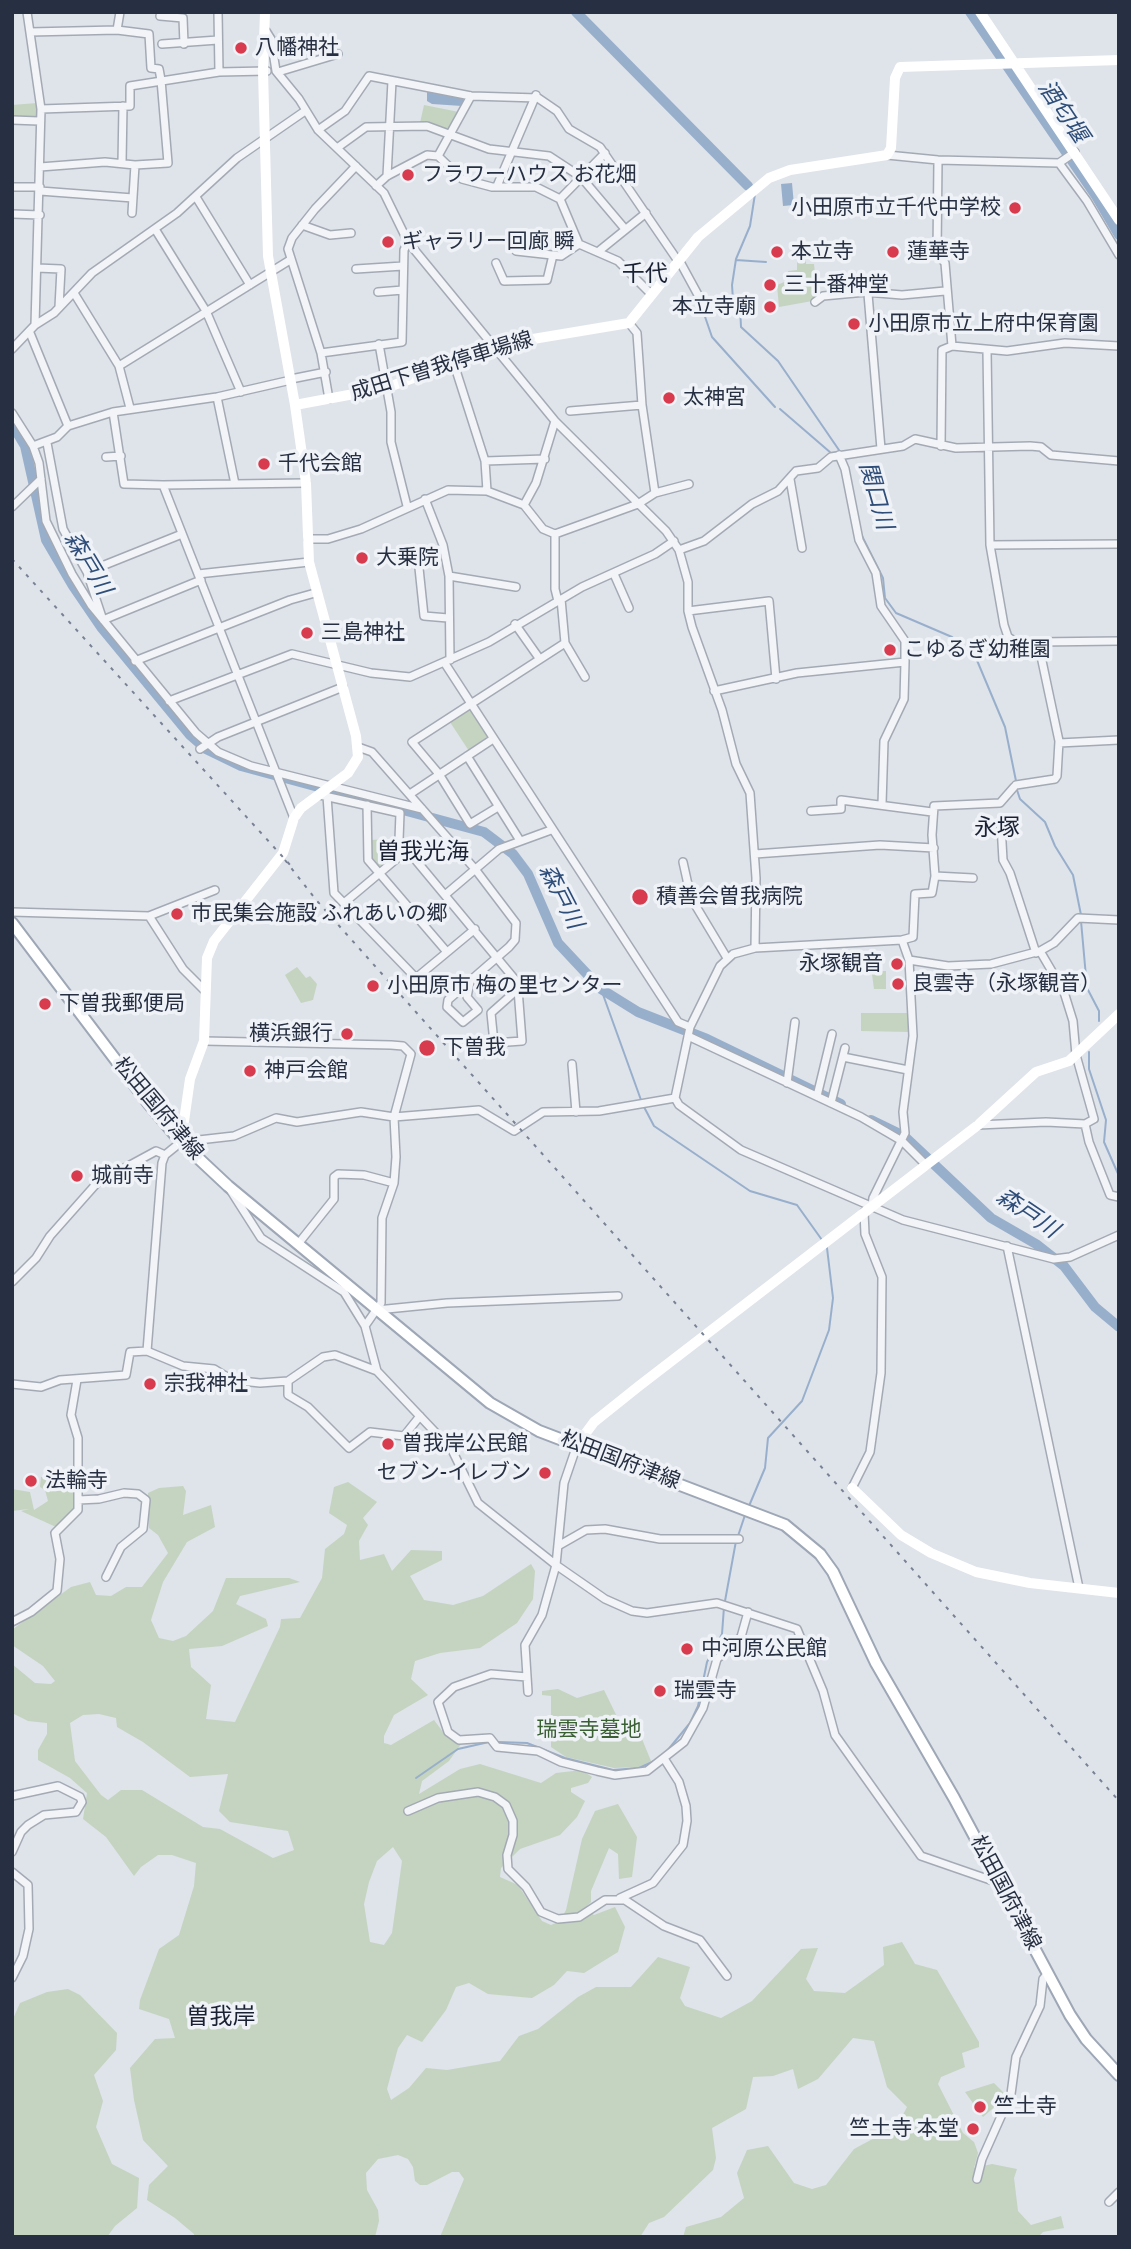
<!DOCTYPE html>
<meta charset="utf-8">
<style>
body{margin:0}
#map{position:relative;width:1131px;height:2249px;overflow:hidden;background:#dfe3ea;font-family:Signika,sans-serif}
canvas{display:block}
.frame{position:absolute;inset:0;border:14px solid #273042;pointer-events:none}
</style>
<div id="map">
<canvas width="1131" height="2249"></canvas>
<div class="frame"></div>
</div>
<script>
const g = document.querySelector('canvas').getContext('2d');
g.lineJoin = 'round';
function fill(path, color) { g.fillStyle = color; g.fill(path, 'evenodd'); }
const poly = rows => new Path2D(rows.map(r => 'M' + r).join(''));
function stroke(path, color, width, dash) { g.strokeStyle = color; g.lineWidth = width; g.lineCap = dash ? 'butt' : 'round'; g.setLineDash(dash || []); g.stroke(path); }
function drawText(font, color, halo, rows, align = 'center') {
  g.font = font + ' Signika,"Noto Sans JP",sans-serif'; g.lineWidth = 7; g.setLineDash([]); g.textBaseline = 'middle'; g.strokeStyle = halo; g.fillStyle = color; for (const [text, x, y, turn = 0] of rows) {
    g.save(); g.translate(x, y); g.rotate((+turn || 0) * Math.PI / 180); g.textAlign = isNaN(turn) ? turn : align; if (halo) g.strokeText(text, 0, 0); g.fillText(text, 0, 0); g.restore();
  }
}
const green = poly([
 [37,103,37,118,12,118,12,105],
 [424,105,459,112,450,130,420,123],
 [797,255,806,255,806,264,814,264,817,296,812,301,779,307,777,285,789,280,788,271,797,270],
 [470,707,488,736,469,751,448,719],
 [397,839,405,850,378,872,369,860,369,840],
 [297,967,306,978,310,976,317,984,313,1000,301,1003,285,975],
 [877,971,886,971,886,989,874,989,872,974],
 [861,1013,910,1013,910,1032,861,1031],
 [41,1477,75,1478,77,1509,56,1527,21,1511,29,1509,12,1511,12,1489,30,1492,34,1510,48,1501,45,1490,40,1487],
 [348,1482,377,1502,363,1518,368,1525,359,1541,360,1560,384,1554,392,1571,411,1550,442,1551,442,1560,410,1576,424,1600,453,1605,483,1596,531,1564,535,1571,533,1599,517,1623,480,1648,440,1653,415,1661,411,1679,428,1695,394,1715,384,1736,384,1743,391,1745,434,1720,446,1736,461,1744,449,1761,422,1781,419,1794,460,1769,480,1764,541,1783,556,1773,582,1770,592,1777,588,1783,571,1788,571,1792,585,1801,577,1817,560,1835,520,1849,501,1868,500,1877,518,1885,542,1921,551,1925,560,1921,566,1910,582,1839,595,1811,618,1804,637,1837,632,1877,619,1879,618,1854,609,1848,591,1891,591,1902,584,1909,594,1915,615,1907,625,1927,618,1952,584,1973,567,1971,554,1985,532,1998,488,1994,469,1983,456,1987,446,2010,422,2042,407,2035,398,2048,387,2089,391,2100,409,2088,426,2068,447,2070,500,2061,519,2036,538,2029,578,1997,596,1987,631,1987,658,1957,690,1967,680,1998,685,2006,721,2018,752,2001,801,1949,818,1948,806,1979,814,1991,845,1993,884,1965,883,1947,902,1942,915,1964,937,1970,979,2042,979,2047,962,2053,965,2067,941,2077,938,2084,963,2133,974,2142,978,2153,974,2168,992,2164,1017,2169,1014,2178,1018,2211,1031,2225,1061,2216,1064,2228,1043,2232,1038,2237,683,2237,686,2227,721,2217,744,2198,737,2173,747,2150,768,2146,794,2183,812,2189,826,2185,854,2149,897,2126,907,2107,887,2087,874,2041,853,2038,818,2079,798,2089,793,2069,773,2076,753,2077,746,2109,712,2128,716,2158,713,2170,664,2217,649,2223,640,2237,440,2237,464,2179,459,2172,452,2172,427,2185,420,2185,415,2181,413,2167,408,2159,398,2155,378,2159,366,2173,367,2190,378,2210,379,2221,375,2237,194,2237,194,2234,175,2218,147,2200,149,2185,168,2166,143,2140,134,2100,130,2068,155,2039,175,2038,169,2019,139,2009,140,2000,159,1949,179,1935,194,1886,196,1863,172,1855,158,1855,141,1867,134,1876,106,1837,83,1819,87,1793,70,1778,38,1760,38,1750,47,1734,47,1723,28,1721,12,1713,12,1664,35,1683,51,1684,55,1681,43,1666,12,1645,13,1629,71,1587,90,1582,96,1595,111,1596,126,1587,142,1587,168,1553,158,1535,149,1528,148,1493,159,1488,183,1486,186,1491,183,1515,211,1505,215,1527,187,1542,163,1582,151,1620,159,1638,173,1641,186,1636,213,1611,226,1578,289,1578,300,1582,240,1596,236,1604,266,1619,268,1626,222,1646,189,1649,191,1667,211,1685,206,1719,235,1722,280,1627,281,1619,300,1618,322,1578,325,1549,344,1534,347,1525,329,1513,334,1487],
 [99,1714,116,1718,117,1727,143,1742,190,1777,228,1774,219,1811,230,1822,288,1831,294,1850,273,1858,220,1829,203,1827,142,1790,121,1790,108,1800,101,1795,75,1761,70,1723,83,1715],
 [393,1847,402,1861,392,1933,384,1945,370,1942,364,1904,369,1882,377,1861],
 [558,1689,577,1698,604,1690,624,1731,642,1739,651,1761,639,1767,614,1768,566,1757,551,1747,551,1696,542,1695,542,1691],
 [68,1989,80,1995,117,2033,116,2050,94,2075,103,2101,96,2127,112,2164,139,2178,137,2208,115,2226,107,2237,12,2237,12,2021,20,2003,47,1992],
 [994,2083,1007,2096,983,2117,965,2092]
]);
const water = poly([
 [427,91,462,97,464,101,462,106,432,104,427,101],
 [792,183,794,205,783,206,781,184]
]);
const stream = poly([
 [755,194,750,226,736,259,732,285,733,300,740,306,741,327,778,361,841,453],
 [736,260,766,262],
 [702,308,712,337,775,407],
 [780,409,831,453,839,452],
 [862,536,883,578,885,598,896,613,952,637,976,658,1005,727,1016,781],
 [1017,790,1020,799,1045,822,1055,846,1073,875,1081,915],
 [1081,921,1087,988,1099,1011,1099,1021],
 [601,989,641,1100],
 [1089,1052,1089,1069,1106,1120,1104,1142,1119,1176],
 [643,1105,654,1126,750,1191,797,1205,822,1240],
 [749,1506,765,1468,768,1438,802,1401,829,1330,833,1298,827,1248],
 [738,1536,745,1515],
 [725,1601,736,1541],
 [498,1742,527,1743,565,1758,613,1770,639,1768,654,1761],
 [667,1751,690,1723,698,1706,707,1662,722,1634,724,1607],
 [416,1778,458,1749,489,1742]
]);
const river = poly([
 [576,12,748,186],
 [970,12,1096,196,1119,235],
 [12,424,25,446,46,540,73,586,101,627,190,735,206,749,241,766,484,832,513,854,528,874,558,943,601,989,638,1012,707,1039,841,1104],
 [871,1120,904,1136,991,1218,1036,1244,1064,1266,1095,1307,1119,1327]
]);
const street = poly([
 [27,12,41,109,35,325],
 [218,12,219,72],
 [160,16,183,18,184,44],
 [117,30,120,12],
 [266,31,271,39,276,71,299,99,318,130,384,193,408,242,555,421,666,531,679,550,688,582,688,611,692,627,722,710,736,764,750,793,756,878,755,948],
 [30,32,117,30,149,34,151,68,159,69,161,80,168,163,135,165,132,213],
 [162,44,218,40],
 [278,72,338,54],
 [41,109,130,106,130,86,219,72,267,71],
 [12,120,39,121],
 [318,130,345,111,369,76,471,96,538,98,557,111,569,129,600,147,678,261],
 [337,148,366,127,427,126,489,149,549,156,581,177,625,229],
 [887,155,938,160,1059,163,1075,152],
 [438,156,471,96],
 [938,160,937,254,945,263,952,346],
 [122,163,123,106],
 [1059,163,1087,201,1119,255],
 [40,167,105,162,135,165],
 [387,176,392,81],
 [376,186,387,176,427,155,438,156,462,179,492,187,536,187,560,199,579,244,618,261,651,294],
 [497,186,536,95],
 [12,187,40,187],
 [40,191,133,198],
 [196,197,250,285],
 [560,199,605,153],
 [12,214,40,215],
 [302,225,330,235,351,233],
 [155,229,206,311,241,392],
 [518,233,516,251,561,256,579,244],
 [599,251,646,213],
 [679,260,703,304],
 [496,263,504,281,547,280,553,255],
 [37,268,61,269,59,307],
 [356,269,403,266],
 [378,292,403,290],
 [74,293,119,366,130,408],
 [868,294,881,449],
 [815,302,823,296,866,292,902,295,945,291],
 [629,323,637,333,642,405,655,493],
 [30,333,68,426],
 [379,344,391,412,391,442,407,506],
 [12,349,35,325,54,313,92,273,177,213,237,158,305,111],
 [987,351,990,545,1004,625,1008,637,1014,641,1038,642,1059,741,1057,776,1055,779,1016,785],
 [321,353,402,342,404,250,408,242],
 [454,364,485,461,487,491],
 [119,366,290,260],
 [291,379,326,372],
 [217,397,235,484],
 [329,399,321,353,288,249,292,238,315,209,356,166],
 [570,411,642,405],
 [113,412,124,484,163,485],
 [12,413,33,446,39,463,46,521,72,574,91,605,196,733,218,752,251,766,422,809],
 [47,443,63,529,87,572,103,620,201,580],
 [33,446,57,437,68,426,113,412,217,397,291,380],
 [941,446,942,350,952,346,1007,351,1065,343,1119,346],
 [106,457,121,456],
 [485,461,545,459],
 [790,479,802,548],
 [425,499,443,545,449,576,450,660],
 [524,505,536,483,555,421],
 [12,507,41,479],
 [555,534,638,504,655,493,689,484],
 [308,539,328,539,361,529,448,490,487,491,524,505,543,529,555,534,555,589,558,601],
 [990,545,1119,544],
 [679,550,704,541,752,504,778,491,796,471,818,468,831,457,903,446,915,439,956,448,1030,446,1041,447,1051,455,1119,461],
 [419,568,424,616,448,618],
 [87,572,182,534],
 [198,574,309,562],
 [614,574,629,608],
 [449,576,516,587],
 [561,599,565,643],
 [688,611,769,601,776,679],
 [515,624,539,658],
 [1038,642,1119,641],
 [135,661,290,600,315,593],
 [444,662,489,642,582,587,655,554,674,541],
 [714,691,797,673,905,662,905,641,881,606,876,573,859,540,845,469,839,455],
 [169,701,292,654,371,673,410,677,444,662,678,1022,690,1027],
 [1059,743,1119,740],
 [358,747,372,752,475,869,516,923,515,940,509,947,448,1000,447,1007,463,1022,478,1010,467,997,470,982],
 [200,749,218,737,343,687],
 [467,756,519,839],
 [410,794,493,739],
 [320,795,400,813,399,840,517,982,518,989,522,1041,494,1043,491,1013,518,989],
 [327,796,334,893,416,978,475,929],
 [882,804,884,741,904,699,905,662],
 [367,805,368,860,447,952],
 [498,807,470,824,439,774,412,742,565,643,585,677],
 [811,811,841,809,841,800,932,812],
 [294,818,163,485,306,483],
 [1001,825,1003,860,1010,873,1036,953],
 [755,854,880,845,934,848],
 [683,862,691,898,727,958],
 [935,876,973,878],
 [445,895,499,849,551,830],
 [344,903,407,850],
 [12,912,149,916,183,969,204,990],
 [149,916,215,890],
 [1119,920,1078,918,1054,943,1040,951,991,964,948,966,909,960,902,940,755,948,733,954,720,966,690,1027,675,1098,679,1105,741,1150,903,1220,1054,1259,1070,1257,1119,1235],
 [902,940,913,937,915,894,932,893,935,876,932,835,934,806,1000,803,1014,787],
 [688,1036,861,1117,902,1141,926,1165],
 [204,1041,391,1045,403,1046,411,1054,394,1117,396,1157,394,1183,382,1218,381,1303,365,1326,377,1371,452,1450,478,1503,556,1565,542,1615,525,1645,528,1692],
 [843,1057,908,1070],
 [572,1064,576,1112],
 [787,1083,795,1022],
 [817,1096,832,1034],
 [831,1103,845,1048],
 [1085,1124,1089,1142,1110,1195,1119,1197],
 [978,1125,1046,1122,1085,1124,1094,1119,1076,1055,1073,1021,1064,992,1040,951],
 [231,1191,261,1238,344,1292,365,1326],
 [872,1205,873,1198,905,1133,903,1112,913,1036,909,960],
 [298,1244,334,1199,334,1177,338,1174,364,1175,394,1183],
 [1007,1246,1079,1588],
 [12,1282,36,1258,50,1236,97,1183,156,1151,165,1155],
 [377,1310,447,1303,618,1296],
 [147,1351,162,1163,165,1155,181,1142,234,1136,276,1118,297,1122,361,1112,394,1117,479,1110,514,1131,543,1112,599,1111,675,1098],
 [288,1381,288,1395,308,1407,349,1448,370,1432,404,1436,420,1416],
 [12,1384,41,1387,60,1380,126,1375,130,1352,147,1351,183,1366,214,1369,232,1380,260,1383,288,1381,323,1357,335,1355,377,1371],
 [577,1445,564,1483,556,1565,605,1599,632,1611,647,1613,717,1603,797,1629,823,1691,835,1735,921,1856,999,1883],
 [852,1488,870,1452,881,1373,882,1277,865,1234,864,1212],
 [78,1500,99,1499,124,1493,138,1494,146,1500,143,1529,121,1547,106,1577],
 [558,1546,586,1530,605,1529,660,1539,739,1539],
 [12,1622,31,1612,57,1591,60,1559,55,1533,78,1510,78,1438,71,1415,77,1380],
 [527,1677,491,1674,454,1687,438,1702,448,1732,459,1740,490,1738,497,1747,538,1751,561,1762,597,1771,615,1775,647,1771,684,1742,703,1708,717,1659,741,1637,748,1612],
 [12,1796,58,1786,80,1797,82,1802,76,1812,44,1815,28,1825,21,1832,12,1852],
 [408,1811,438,1798,478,1792,495,1797,506,1805,513,1821,513,1835,507,1855,508,1869,526,1887,541,1912,558,1919,579,1917,605,1900,625,1900,664,1926,700,1940,727,1976],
 [12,1872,28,1885,29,1929,23,1956,12,1978],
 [620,1898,653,1883,683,1845,687,1821,686,1806,679,1782,665,1760],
 [977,2179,982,2159,1011,2094,1016,2057,1040,2006,1043,1979,1048,1973],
 [1109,2202,1119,2192]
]);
const secondary = poly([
 [265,12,263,71,268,256,295,405],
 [980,12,1119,220],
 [181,1142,190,1079,204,1041,207,958,214,941,283,853,294,818,301,808,348,773,358,757,356,736,309,562,306,483,295,405,386,388,495,348,533,339,629,323,698,237,769,178,790,170,887,155,891,148,895,78,900,67,1119,60],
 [577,1445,594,1422,639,1386,978,1125,1036,1072,1069,1061,1119,1014],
 [852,1488,901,1535,931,1553,976,1572,1030,1583,1119,1593]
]);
const primary = poly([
 [12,923,149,1104,181,1142,228,1186,490,1403,539,1431,785,1525,820,1554,833,1572,876,1663,954,1798,1070,2015,1086,2039,1119,2075]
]);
const rail = poly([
 [12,559,292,867],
 [285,860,317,901,1119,1801]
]);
const markers = [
 [241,48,7,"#d83b4d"],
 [408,175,7,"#d83b4d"],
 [1015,208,7,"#d83b4d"],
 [388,242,7,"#d83b4d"],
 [777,252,7,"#d83b4d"],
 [893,252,7,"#d83b4d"],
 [770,285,7,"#d83b4d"],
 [770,307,7,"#d83b4d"],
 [854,324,7,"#d83b4d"],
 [669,398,7,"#d83b4d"],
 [264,464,7,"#d83b4d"],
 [362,558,7,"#d83b4d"],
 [307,633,7,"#d83b4d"],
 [890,650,7,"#d83b4d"],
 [640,897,9,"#d83b4d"],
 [177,914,7,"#d83b4d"],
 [897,964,7,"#d83b4d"],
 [898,984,7,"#d83b4d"],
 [373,986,7,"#d83b4d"],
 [45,1004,7,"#d83b4d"],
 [347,1034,7,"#d83b4d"],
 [427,1048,9,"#d83b4d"],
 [250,1071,7,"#d83b4d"],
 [77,1176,7,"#d83b4d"],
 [150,1384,7,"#d83b4d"],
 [388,1444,7,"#d83b4d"],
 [545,1473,7,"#d83b4d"],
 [31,1481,7,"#d83b4d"],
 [687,1649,7,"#d83b4d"],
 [660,1691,7,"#d83b4d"],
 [980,2107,7,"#d83b4d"],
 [973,2129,7,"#d83b4d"]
];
const poiNames = [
 ["八幡神社",255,48],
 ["フラワーハウス お花畑",422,175],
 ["小田原市立千代中学校",1001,208,"right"],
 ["ギャラリー回廊 瞬",402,242],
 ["本立寺",791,252],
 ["蓮華寺",907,252],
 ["三十番神堂",784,285],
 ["本立寺廟",756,307,"right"],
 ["小田原市立上府中保育園",868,324],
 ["太神宮",683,398],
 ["千代会館",278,464],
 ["大乗院",376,558],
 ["三島神社",321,633],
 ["こゆるぎ幼稚園",904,650],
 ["積善会曽我病院",656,897],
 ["市民集会施設 ふれあいの郷",191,914],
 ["永塚観音",883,964,"right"],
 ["良雲寺（永塚観音）",912,984],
 ["小田原市 梅の里センター",387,986],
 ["下曽我郵便局",59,1004],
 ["横浜銀行",333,1034,"right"],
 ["下曽我",443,1048],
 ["神戸会館",264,1071],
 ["城前寺",91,1176],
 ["宗我神社",164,1384],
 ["曽我岸公民館",402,1444],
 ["セブン-イレブン",531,1473,"right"],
 ["法輪寺",45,1481],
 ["中河原公民館",701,1649],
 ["瑞雲寺",674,1691],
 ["竺土寺",994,2107],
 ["竺土寺 本堂",959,2129,"right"]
];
const streetNames = [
 ["成田下曽我停車場線",442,367,-17],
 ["松田国府津線",158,1109,50],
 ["松田国府津線",620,1461,21],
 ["松田国府津線",1005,1893,62]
];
const parkNames = [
 ["瑞雲寺墓地",589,1730]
];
const waterNames = [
 ["酒匂堰",1062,112,56],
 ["関口川",875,496,74],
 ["森戸川",87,564,59],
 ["森戸川",560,897,63],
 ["森戸川",1027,1214,34]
];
const neighbourhoodNames = [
 ["千代",645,275],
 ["永塚",997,829],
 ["曽我光海",423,853],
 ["曽我岸",221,2018]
];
fill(green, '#c4d4c0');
fill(water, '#98afcc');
stroke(stream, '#98afcc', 2);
stroke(river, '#98afcc', 10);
stroke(street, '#a4aab4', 10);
stroke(primary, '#9ea7b6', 14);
stroke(street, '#f2f4f8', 7);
stroke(secondary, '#fff', 10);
stroke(primary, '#fff', 10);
stroke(rail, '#788294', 2, [3.5, 7]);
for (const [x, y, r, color] of markers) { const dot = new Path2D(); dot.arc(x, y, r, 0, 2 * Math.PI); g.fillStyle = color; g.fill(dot); stroke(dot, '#eff2f7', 2.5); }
drawText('21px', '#273042', '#eff2f7', poiNames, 'left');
drawText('21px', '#273042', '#eff2f7', streetNames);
drawText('21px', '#3a5f33', '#eff2f7', parkNames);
drawText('italic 23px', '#2e4d79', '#eff2f7', waterNames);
drawText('23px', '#192133', '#eff2f7', neighbourhoodNames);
</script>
